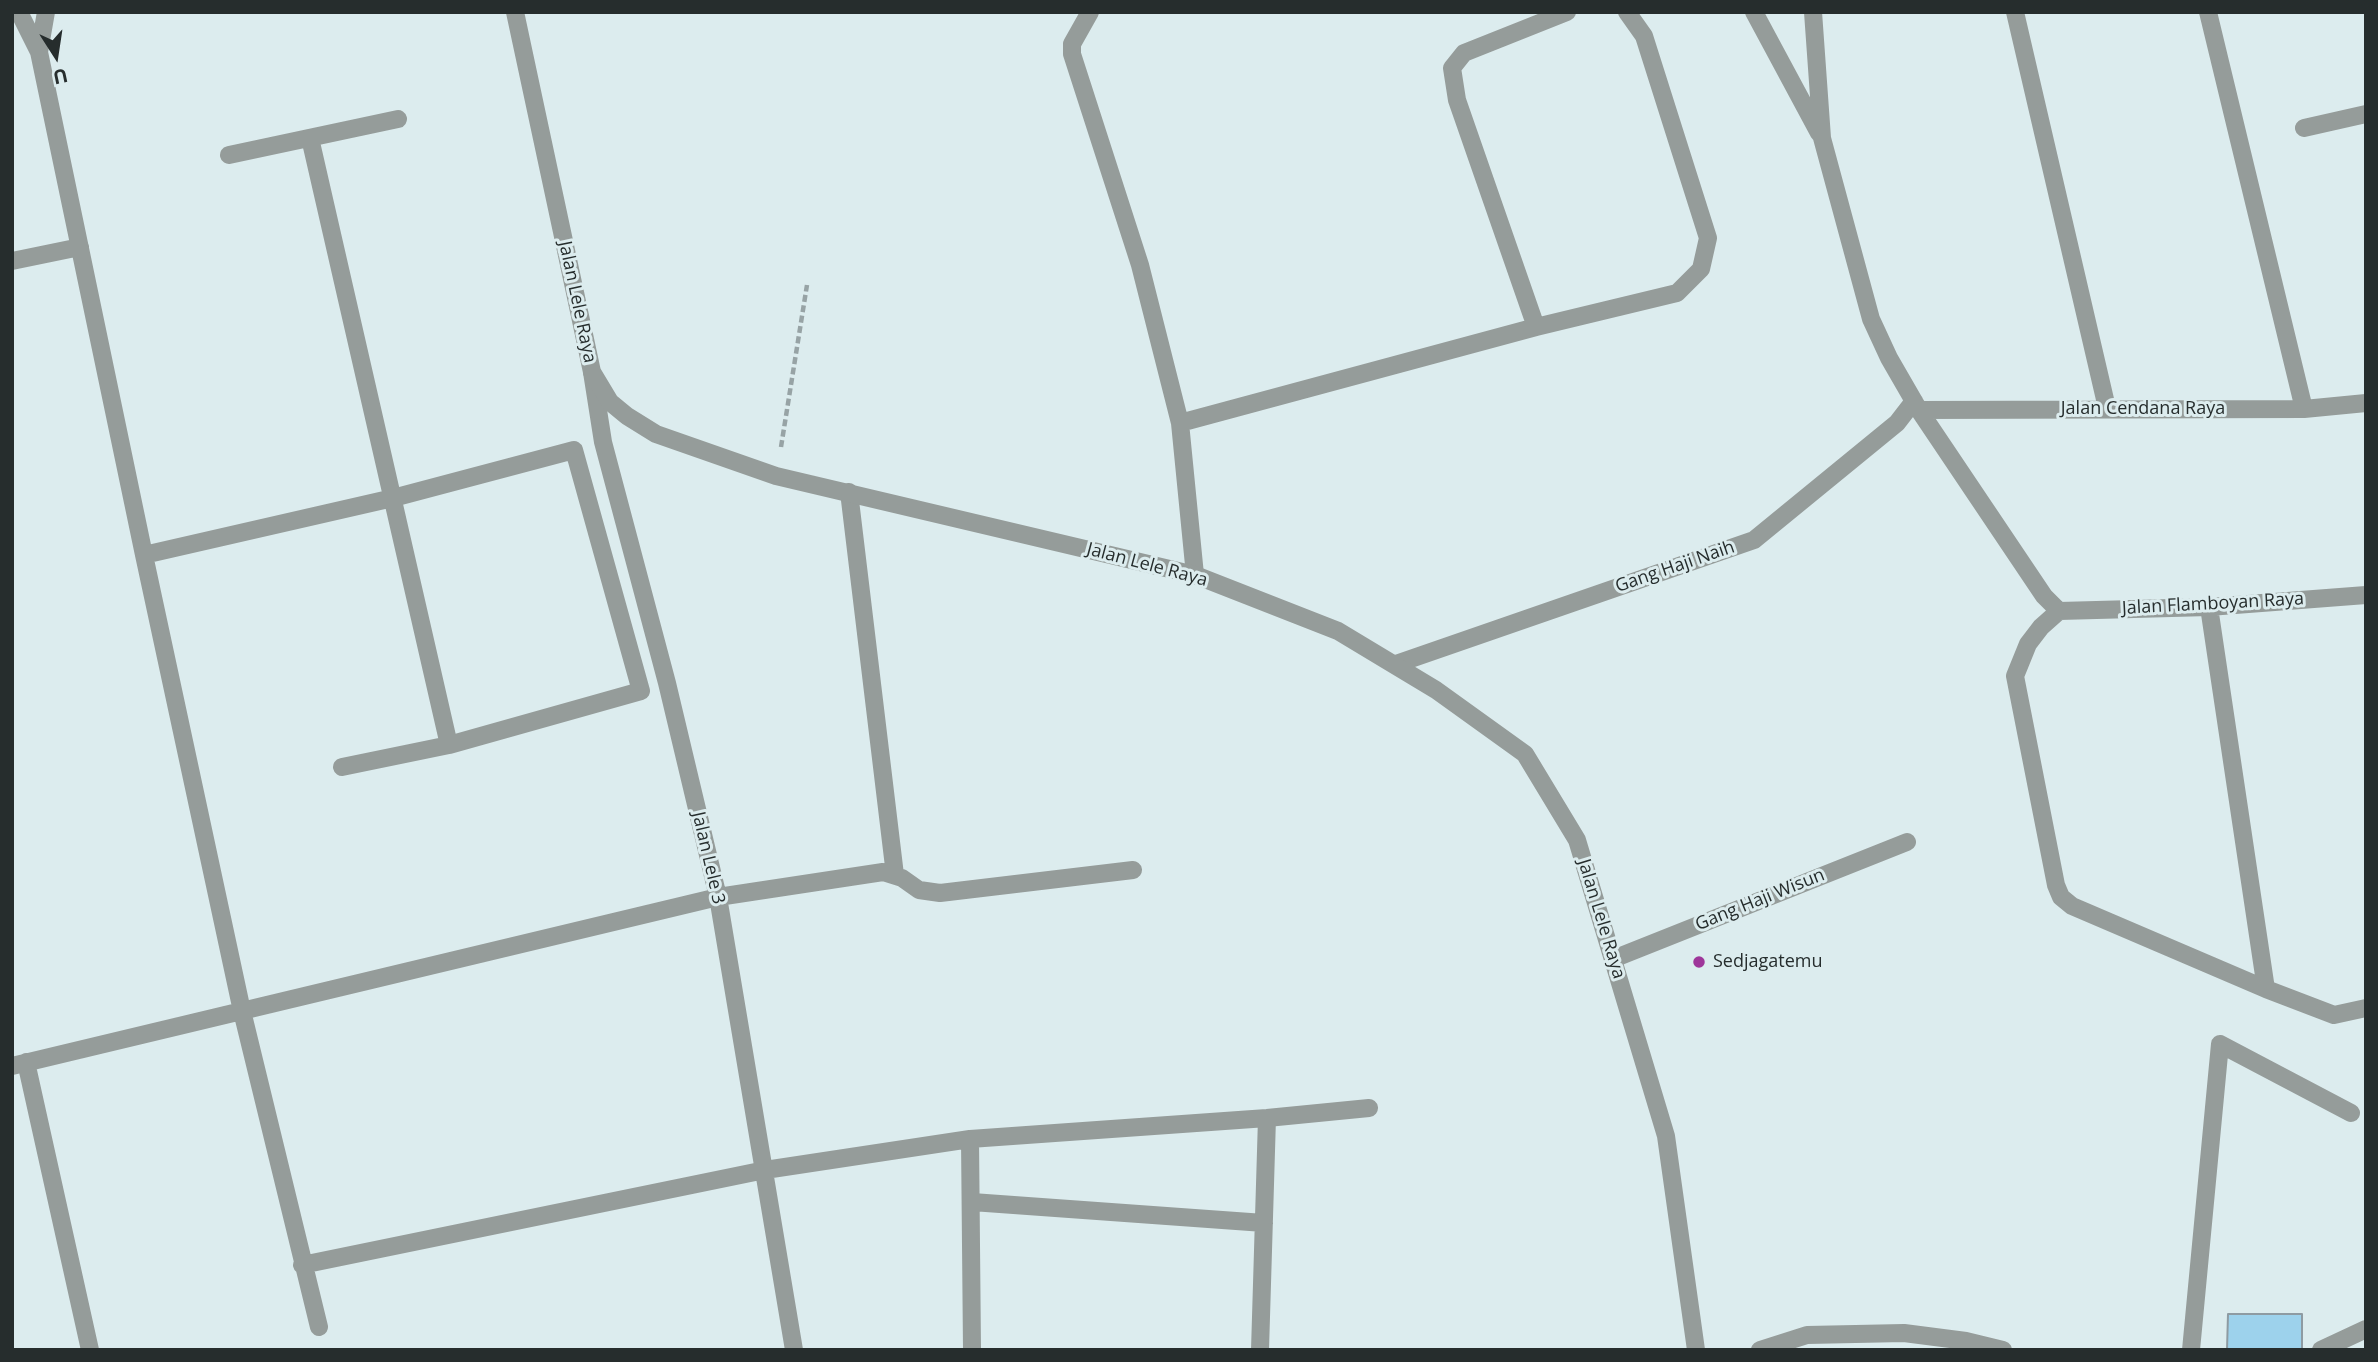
<!DOCTYPE html>
<style>
body{margin:0}
#map{position:relative;width:2378px;height:1362px;overflow:hidden;background:#dcecee;font-family:"Open Sans",sans-serif}
canvas{display:block}
.frame{position:absolute;inset:0;border:14px solid #262d2d;pointer-events:none}
.north{position:absolute;left:21px;top:21px;width:70px;height:70px;-webkit-text-stroke:5px #dcecee;paint-order:stroke;rotate:168deg;font-size:19px;font-weight:700;line-height:28px;text-align:center;color:#262d2d}
.north::after{content:'';display:block;margin:auto;width:24px;height:32px;background:#262d2d;clip-path:polygon(50% 0,100% 100%,50% 72%,0 100%)}
</style>
<div id="map">
<canvas width="2378" height="1362"></canvas>
<div class="frame"></div>
<div class="north">U</div>
</div>
<script>
const g = document.querySelector('canvas').getContext('2d');
g.lineJoin = 'round';
function fill(path, color) { g.fillStyle = color; g.fill(path, 'evenodd'); }
const poly = rows => new Path2D(rows.map(r => 'M' + r).join(''));
function stroke(path, color, width, dash) { g.strokeStyle = color; g.lineWidth = width; g.lineCap = dash ? 'butt' : 'round'; g.setLineDash(dash || []); g.stroke(path); }
function drawText(font, color, halo, rows, align = 'center') {
  g.font = font + ' "Open Sans",sans-serif'; g.lineWidth = 6; g.setLineDash([]); g.textBaseline = 'middle'; g.strokeStyle = halo; g.fillStyle = color; for (const [text, x, y, turn = 0] of rows) {
    g.save(); g.translate(x, y); g.rotate((+turn || 0) * Math.PI / 180); g.textAlign = isNaN(turn) ? turn : align; if (halo) g.strokeText(text, 0, 0); g.fillText(text, 0, 0); g.restore();
  }
}
const building = poly([
 [2228,1314,2302,1314,2302,1350,2227,1350,2228,1314]
]);
const path = poly([
 [781,447,807,285]
]);
const minor = poly([
 [19,12,39,52,144,555,242,1011,319,1327],
 [1090,12,1072,44,1072,54,1140,265,1180,423,1195,575],
 [1754,12,1819,133],
 [1813,12,1822,138,1871,319,1889,358,1919,410,2044,596,2059,611],
 [2015,12,2107,408],
 [2208,12,2304,409],
 [39,52,46,12],
 [2304,128,2366,114],
 [310,138,449,745],
 [229,155,398,119],
 [12,261,80,247],
 [1536,327,1457,100,1452,68,1464,53,1567,12],
 [592,372,603,442,667,683,718,897,794,1350],
 [1919,410,2304,409,2366,403],
 [1180,423,1536,327,1677,293,1701,269,1708,238,1644,36,1627,12],
 [849,492,895,875],
 [144,555,393,498,574,450,641,691,449,745,342,767],
 [2209,607,2266,989],
 [2059,611,2041,627,2028,644,2015,676,2056,885,2061,897,2072,906,2266,989,2334,1015,2366,1008],
 [2059,611,2209,607,2366,595],
 [1396,664,1754,540,1897,423,1914,401],
 [1613,959,1907,842],
 [26,1062,90,1350],
 [12,1066,718,897,883,872,902,878,919,890,940,893,1133,870],
 [970,1139,972,1350],
 [972,1202,1264,1223],
 [302,1265,765,1170,970,1139,1267,1118,1369,1108],
 [1260,1350,1267,1118],
 [1760,1350,1807,1335,1904,1333,1966,1341,2003,1350],
 [2191,1350,2220,1044,2351,1113],
 [2321,1350,2366,1329]
]);
const tertiary = poly([
 [515,12,592,372,610,402,627,416,656,434,776,476,1195,575,1338,631,1436,690,1525,754,1577,840,1666,1136,1696,1350]
]);
const markers = [
 [1699,962,7,"#9e369a"]
];
const streetNames = [
 ["Jalan Lele Raya",577,302,78],
 ["Jalan Cendana Raya",2143,409],
 ["Jalan Lele Raya",1147,565,15],
 ["Gang Haji Naih",1675,567,-19],
 ["Jalan Flamboyan Raya",2213,604,-3],
 ["Jalan Lele 3",708,858,77],
 ["Gang Haji Wisun",1760,900,-22],
 ["Jalan Lele Raya",1601,919,73]
];
const poiNames = [
 ["Sedjagatemu",1713,962]
];
fill(building, '#9dd2ec');
stroke(building, '#8e9ba2', 2);
stroke(path, '#97a3a5', 4.5, [7, 3.5]);
stroke(minor, '#959c9a', 18);
stroke(tertiary, '#959c9a', 18);
for (const [x, y, r, color] of markers) { const dot = new Path2D(); dot.arc(x, y, r, 0, 2 * Math.PI); g.fillStyle = color; g.fill(dot); stroke(dot, '#dcecee', 2.5); }
drawText('18px', '#262d2d', '#dcecee', streetNames);
drawText('18px', '#262d2d', '#dcecee', poiNames, 'left');
</script>
